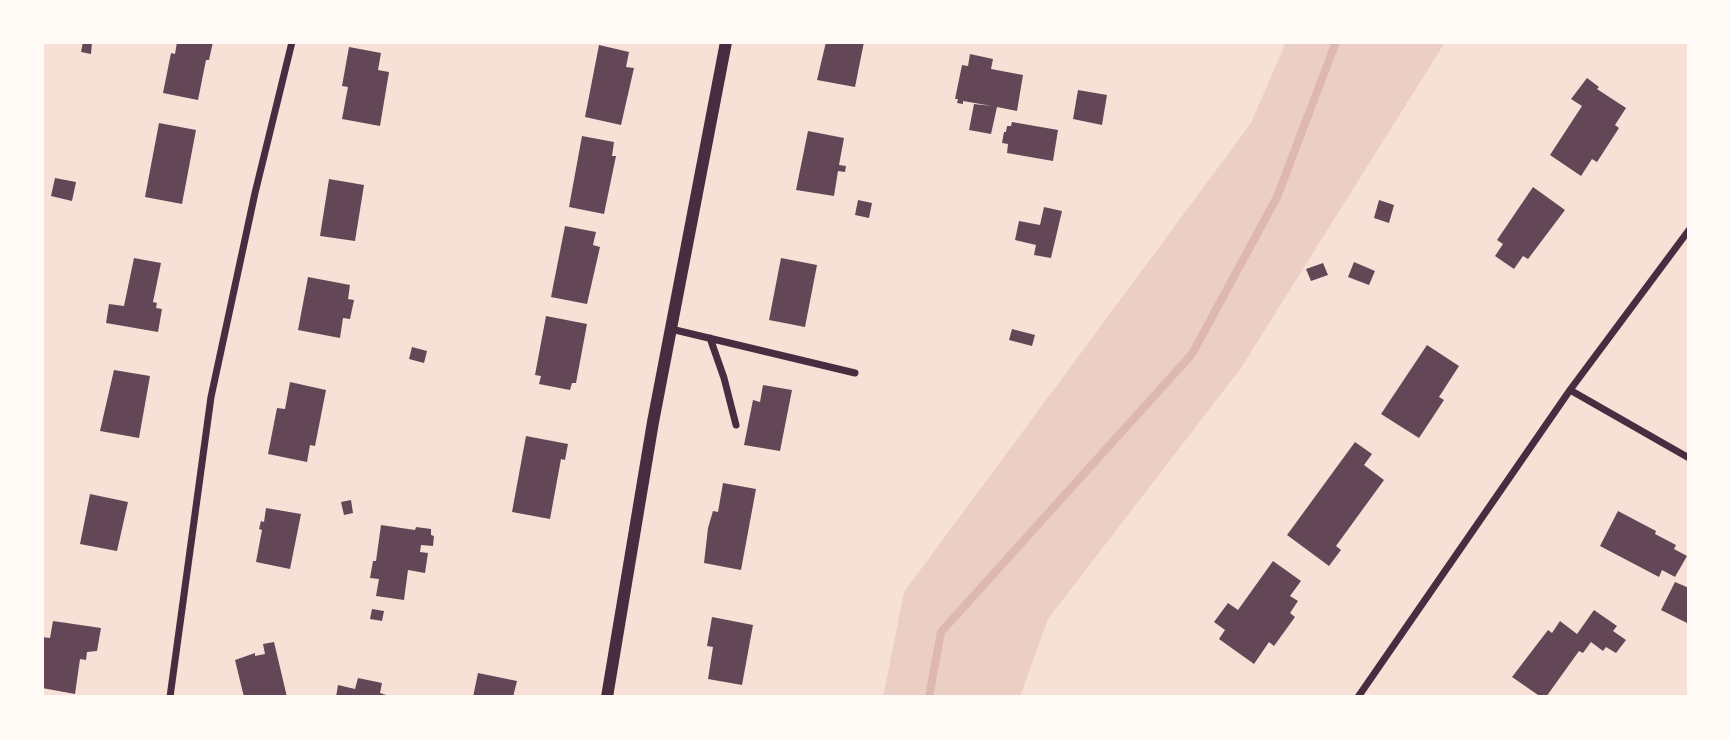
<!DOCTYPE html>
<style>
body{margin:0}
#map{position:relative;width:1731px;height:739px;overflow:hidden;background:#f7e1d7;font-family:"Golos Text",sans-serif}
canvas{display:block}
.frame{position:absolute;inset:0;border:44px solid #fffaf5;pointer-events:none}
</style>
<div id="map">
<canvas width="1731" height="739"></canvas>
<div class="frame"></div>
</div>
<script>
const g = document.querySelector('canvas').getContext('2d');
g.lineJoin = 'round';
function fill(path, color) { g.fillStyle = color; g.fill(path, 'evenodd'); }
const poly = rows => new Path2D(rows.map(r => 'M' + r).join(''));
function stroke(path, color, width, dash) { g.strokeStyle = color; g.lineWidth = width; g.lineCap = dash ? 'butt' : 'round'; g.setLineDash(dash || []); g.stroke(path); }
const green = poly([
 [1286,42,1445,42,1241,368,1048,619,1020,697,883,697,904,592,1251,123]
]);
const stream = poly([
 [929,697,941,632,1192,354,1277,197,1336,42]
]);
const building = poly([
 [83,42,92,42,91,54,81,52],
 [177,42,213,42,209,60,206,60,198,100,163,93,171,53,175,54],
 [826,42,864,42,855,87,817,80],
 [599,45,629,52,626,67,634,68,621,125,585,117],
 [349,47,381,53,378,70,389,72,380,126,342,119,348,87,342,86],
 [970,54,993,59,991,69,1023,75,1017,111,997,107,991,134,969,130,974,104,992,106,963,101,963,104,957,103,958,99,955,99,962,65,968,66],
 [1587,78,1599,87,1597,89,1626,108,1615,125,1619,128,1597,162,1592,159,1581,176,1550,155,1582,106,1571,99],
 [1078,90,1107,95,1102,125,1073,119],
 [1012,122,1058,130,1053,161,1007,153,1008,144,1002,143,1004,132,1006,132,1007,126,1011,126],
 [159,123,196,130,182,204,145,197],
 [808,131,844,138,839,165,846,166,845,172,838,171,834,196,796,190],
 [582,136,614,142,612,156,616,156,604,214,569,207],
 [55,178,76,182,72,201,51,196],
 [329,179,364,185,355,241,320,236],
 [1533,187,1565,210,1528,259,1523,256,1514,269,1495,256,1503,244,1497,240],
 [858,200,872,203,869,218,855,215],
 [1379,200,1394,205,1389,223,1374,218],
 [1044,207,1062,211,1051,258,1034,255,1036,245,1015,240,1019,221,1040,225],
 [565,226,596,232,593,245,600,247,587,304,551,297],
 [134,258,161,263,153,302,157,303,156,308,162,309,158,332,106,323,109,304,124,306],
 [781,258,817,265,805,327,769,320],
 [1354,262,1375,271,1369,285,1348,277],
 [1323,263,1328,275,1311,281,1306,269],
 [308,277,350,285,348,299,354,300,350,319,343,318,340,338,298,330],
 [546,316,587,324,576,383,572,383,570,390,539,384,541,376,535,375],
 [1012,329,1035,335,1032,346,1009,340],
 [1427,345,1459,366,1439,397,1444,400,1419,438,1381,414],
 [412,347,427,351,424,363,409,359],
 [114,370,150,376,139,438,100,431],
 [290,382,326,390,315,446,310,445,307,462,268,454,277,408,285,409],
 [763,385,792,390,780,451,744,445,753,400,760,402],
 [526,436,568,444,565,460,561,459,550,519,512,512],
 [1355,442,1372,454,1364,465,1384,480,1336,546,1341,550,1329,566,1287,535],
 [723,483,756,489,741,570,704,563,708,528,713,511,718,512],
 [90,494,128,502,117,551,80,544],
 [351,500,353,513,344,515,341,502],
 [266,508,301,514,290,569,256,562,262,530,259,529,261,521,264,522],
 [1618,511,1656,531,1655,534,1676,545,1674,549,1687,556,1675,577,1662,570,1659,577,1600,546],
 [381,525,415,530,416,527,431,529,431,535,434,536,433,546,421,545,420,552,428,553,425,573,408,570,404,600,376,596,379,579,370,578,373,561,376,561],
 [1273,561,1301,581,1290,596,1298,601,1290,613,1295,617,1274,646,1269,642,1254,664,1219,639,1225,630,1214,622,1228,603,1238,610],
 [1675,582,1689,588,1689,624,1661,610],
 [372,609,384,611,382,621,370,619],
 [1594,610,1617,626,1613,631,1626,640,1616,653,1606,647,1603,651,1591,642,1583,653,1579,651,1546,697,1541,697,1512,677,1548,630,1552,633,1560,621,1577,634],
 [712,617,753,625,742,685,708,679,713,647,707,646],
 [53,621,101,628,97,651,87,652,86,660,80,659,75,694,42,688,42,637,50,638],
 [274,642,287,697,244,697,235,660,255,653,255,656,265,654,263,644],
 [478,673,517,681,513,697,473,697],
 [358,678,382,683,380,693,393,697,336,697,338,685,355,689]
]);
const minor = poly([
 [671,329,855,373],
 [710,338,724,378,736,425],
 [1570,390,1689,458],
 [170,697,211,397,255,193,292,42],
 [1358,697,1570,390,1689,230]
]);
const tertiary = poly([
 [607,697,653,422,726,42]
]);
fill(green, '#ebcfc5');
stroke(stream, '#dcb8b0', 8);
fill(building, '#644757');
stroke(minor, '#4a2c40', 7);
stroke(tertiary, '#4a2c40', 12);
</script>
